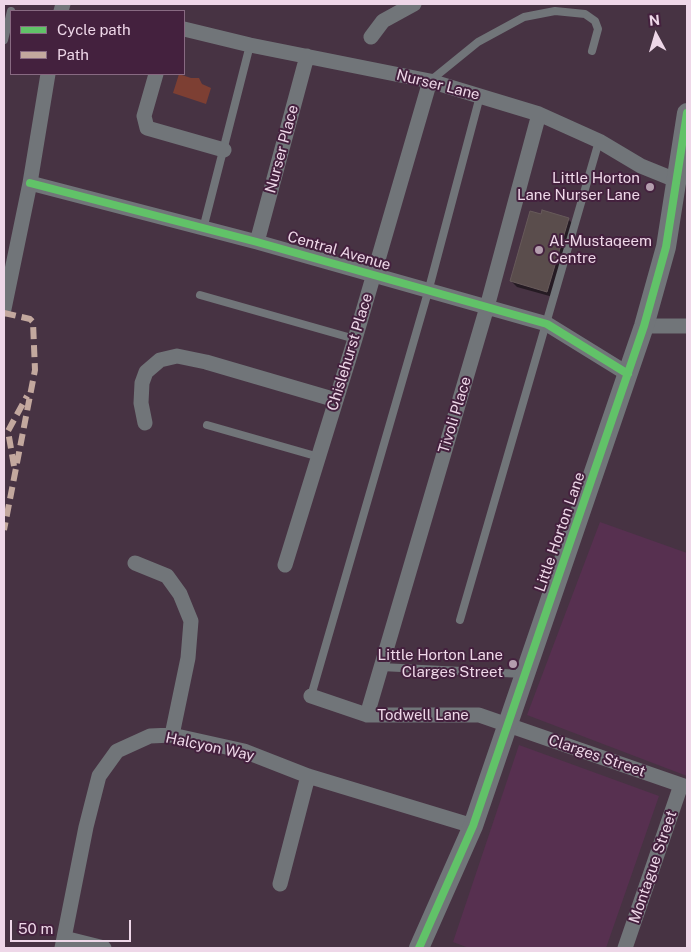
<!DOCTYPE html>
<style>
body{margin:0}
#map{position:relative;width:691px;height:952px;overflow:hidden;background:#473343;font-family:"Public Sans",sans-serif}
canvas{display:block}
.frame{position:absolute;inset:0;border:5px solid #eed7e8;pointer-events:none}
.legend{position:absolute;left:10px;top:10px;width:175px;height:65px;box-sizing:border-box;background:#44213e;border:1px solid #886a82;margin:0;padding:6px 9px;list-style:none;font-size:15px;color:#eed7e8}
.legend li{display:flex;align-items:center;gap:10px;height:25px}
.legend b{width:25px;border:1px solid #886a82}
.north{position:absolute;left:631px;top:10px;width:50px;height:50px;-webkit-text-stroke:4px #44213e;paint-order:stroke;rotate:354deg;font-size:14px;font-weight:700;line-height:20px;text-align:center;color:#eed7e8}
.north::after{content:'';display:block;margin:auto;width:18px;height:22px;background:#eed7e8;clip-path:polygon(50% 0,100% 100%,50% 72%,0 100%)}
.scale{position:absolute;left:10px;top:920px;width:121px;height:22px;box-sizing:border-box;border:2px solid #eed7e8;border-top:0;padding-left:6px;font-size:15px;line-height:18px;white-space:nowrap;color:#eed7e8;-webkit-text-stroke:4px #44213e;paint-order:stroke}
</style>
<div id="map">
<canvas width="691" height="952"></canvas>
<div class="frame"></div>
<ul class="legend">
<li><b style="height:6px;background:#61c268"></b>Cycle path</li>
<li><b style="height:6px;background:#c3a89e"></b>Path</li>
</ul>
<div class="north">N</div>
<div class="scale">50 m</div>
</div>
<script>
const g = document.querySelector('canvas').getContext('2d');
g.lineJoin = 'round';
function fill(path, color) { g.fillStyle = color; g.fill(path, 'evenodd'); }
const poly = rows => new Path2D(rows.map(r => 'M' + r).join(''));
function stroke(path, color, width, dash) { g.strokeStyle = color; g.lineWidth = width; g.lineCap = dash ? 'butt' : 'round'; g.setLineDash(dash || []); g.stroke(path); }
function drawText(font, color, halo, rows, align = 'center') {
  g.font = font + ' "Public Sans",sans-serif'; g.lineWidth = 4; g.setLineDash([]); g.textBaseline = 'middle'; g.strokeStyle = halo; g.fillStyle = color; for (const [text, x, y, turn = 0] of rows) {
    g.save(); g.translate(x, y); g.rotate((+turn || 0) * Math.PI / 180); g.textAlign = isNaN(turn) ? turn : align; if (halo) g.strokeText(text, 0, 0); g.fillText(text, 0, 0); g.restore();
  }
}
const built = poly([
 [600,522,687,553,687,776,527,715],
 [519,745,659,796,606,948,469,948,453,942]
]);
const green = poly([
 [179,74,191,78,199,78,202,84,211,88,206,104,173,93]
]);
const shadow = poly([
 [568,219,575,226,553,297,517,287,511,281]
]);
const building = poly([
 [542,210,569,218,547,292,510,281,530,211,541,214,542,210]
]);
const service = poly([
 [4,40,11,11],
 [430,81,478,42,524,17,555,11,585,14,595,21,598,29,592,51],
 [203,229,250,45],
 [200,295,355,339],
 [207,425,319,457],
 [460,620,599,141],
 [381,667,523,674],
 [311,696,428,292,480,96]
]);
const minor = poly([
 [61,11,63,4],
 [184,29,250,45,430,81,539,114,599,141,641,166,678,181],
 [371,37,383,21,414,4],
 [156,74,144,116,147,128,224,150],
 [30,183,257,242,547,324,628,374],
 [257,242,307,56],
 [4,309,30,183,48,74],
 [644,326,687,326],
 [145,423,141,403,142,383,146,372,160,360,177,356,206,362,336,400],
 [135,563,167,576,180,594,191,621,188,658,172,735],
 [285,565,355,339,430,81],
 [311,696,367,715,479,715,687,787],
 [367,715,487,307,539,114],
 [280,884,308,776],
 [64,938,104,948],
 [62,948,86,827,99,776,117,751,150,736,172,735,244,751,308,776,473,826],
 [625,948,681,785]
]);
const tertiary = poly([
 [419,948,473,826,644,326,666,247,687,113]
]);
const quiet = poly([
 [4,313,30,319,33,322,35,370,4,530],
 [14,466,8,431,27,396]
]);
const cycleway = poly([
 [30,183,257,242,547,324,628,374],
 [419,948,473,826,644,326,666,247,687,113]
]);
const markers = [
 [650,187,5,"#b49eae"],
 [539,250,5,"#b49eae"],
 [513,664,5,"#b49eae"]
];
const streetNames = [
 ["Nurser Lane",438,85,14],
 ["Nurser Place",282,149,-75],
 ["Central Avenue",339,251,16],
 ["Chislehurst Place",350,352,-73],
 ["Tivoli Place",455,415,-73],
 ["Little Horton Lane",560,532,-71],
 ["Todwell Lane",423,715],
 ["Halcyon Way",210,747,12],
 ["Clarges Street",597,756,19],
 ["Montague Street",653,867,-71]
];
const poiNames = [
 ["Little Horton",640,178],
 ["Lane Nurser Lane",640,195],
 ["Al-Mustaqeem",549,241,"left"],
 ["Centre",549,258,"left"],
 ["Little Horton Lane",503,655],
 ["Clarges Street",503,672]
];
fill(built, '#573050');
fill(green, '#7d3f33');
fill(shadow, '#0007');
fill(building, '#5a4d4c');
stroke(building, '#675a5a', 1);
stroke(service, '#717579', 8);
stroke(minor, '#717579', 15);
stroke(tertiary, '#717579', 20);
stroke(quiet, '#c3a89e', 6, [12, 6]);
stroke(cycleway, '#61c268', 8);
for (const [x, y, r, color] of markers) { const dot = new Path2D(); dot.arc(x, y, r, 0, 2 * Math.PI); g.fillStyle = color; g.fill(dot); stroke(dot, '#44213e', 2); }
drawText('15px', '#eed7e8', '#44213e', streetNames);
drawText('15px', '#eed7e8', '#44213e', poiNames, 'right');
</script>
